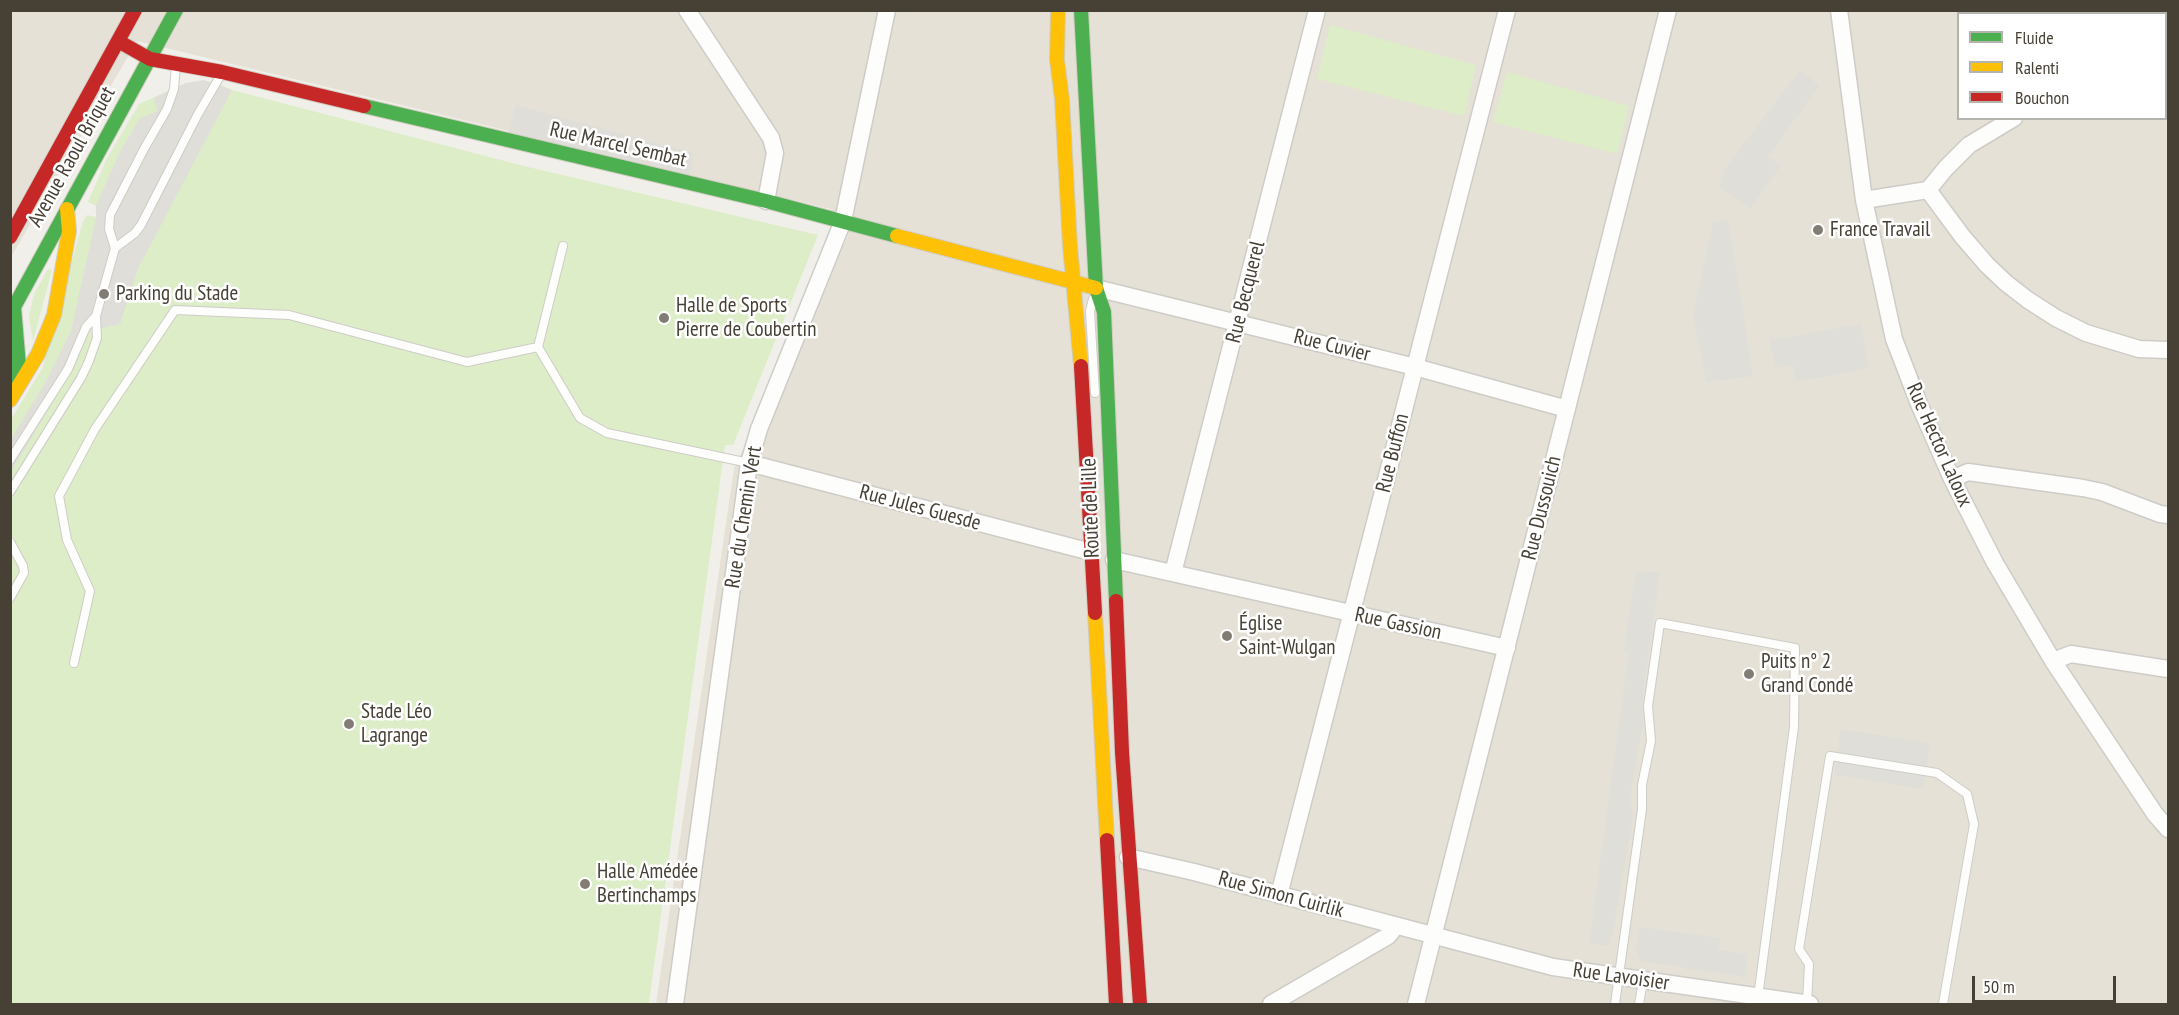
<!DOCTYPE html>
<meta charset="utf-8">
<style>
body{margin:0}
#map{position:relative;width:2179px;height:1015px;overflow:hidden;background:#f0efea;font-family:"PT Sans Narrow",sans-serif}
canvas{display:block}
.frame{position:absolute;inset:0;border:12px solid #474035;pointer-events:none}
.legend{position:absolute;left:1957px;top:12px;width:210px;height:108px;box-sizing:border-box;background:#fff;border:2px solid #b5b3ae;margin:0;padding:8px 10px;list-style:none;font-size:18px;color:#474035}
.legend li{display:flex;align-items:center;gap:12px;height:30px}
.legend b{width:30px;border:2px solid #b5b3ae}
.scale{position:absolute;left:1972px;top:976px;width:144px;height:27px;box-sizing:border-box;border:3px solid #474035;border-top:0;padding-left:8px;font-size:18px;line-height:21px;white-space:nowrap;color:#474035;-webkit-text-stroke:4px #fff;paint-order:stroke}
</style>
<div id="map">
<canvas width="2179" height="1015"></canvas>
<div class="frame"></div>
<ul class="legend">
<li><b style="height:8px;background:#4caf50"></b>Fluide</li>
<li><b style="height:8px;background:#ffc107"></b>Ralenti</li>
<li><b style="height:8px;background:#c62828"></b>Bouchon</li>
</ul>
<div class="scale">50 m</div>
</div>
<script>
const g = document.querySelector('canvas').getContext('2d');
g.lineJoin = 'round';
function fill(path, color) { g.fillStyle = color; g.fill(path, 'evenodd'); }
const poly = rows => new Path2D(rows.map(r => 'M' + r).join(''));
function stroke(path, color, width, dash) { g.strokeStyle = color; g.lineWidth = width; g.lineCap = dash ? 'butt' : 'round'; g.setLineDash(dash || []); g.stroke(path); }
function drawText(font, color, halo, rows, align = 'center') {
  g.font = font + ' "PT Sans Narrow",sans-serif'; g.lineWidth = 5; g.setLineDash([]); g.textBaseline = 'middle'; g.strokeStyle = halo; g.fillStyle = color; for (const [text, x, y, turn = 0] of rows) {
    g.save(); g.translate(x, y); g.rotate((+turn || 0) * Math.PI / 180); g.textAlign = isNaN(turn) ? turn : align; if (halo) g.strokeText(text, 0, 0); g.fillText(text, 0, 0); g.restore();
  }
}
const residential = poly([
 [11,11,2168,11,2168,1004,656,1004,734,468,849,234,831,209,137,41,11,257],
 [1958,14,2166,14,2166,118,1958,118]
]);
const green = poly([
 [1330,25,1476,65,1464,116,1317,79],
 [1507,72,1629,106,1617,154,1493,122],
 [186,83,216,83,232,90,524,166,818,235,733,445,725,445,649,1003,647,1004,11,1004,10,421,42,369,83,221,87,215,96,217,96,206,88,202,106,160,139,104],
 [48,269,52,270,33,341,29,316,34,294]
]);
const parking = poly([
 [1800,70,1819,86,1768,156,1781,165,1750,209,1720,187,1725,169],
 [204,80,232,90,141,263,140,263,120,324,88,331,73,368,11,472,11,439,45,383,71,331,96,218,96,206,120,152,140,118,158,111,154,98,186,83],
 [516,105,693,153,689,183,506,141],
 [1728,220,1753,376,1706,382,1693,315,1713,223],
 [1861,324,1869,368,1796,382,1793,365,1775,368,1770,340],
 [1636,571,1660,573,1643,692,1643,724,1630,796,1633,819,1610,946,1589,943,1629,652,1624,651],
 [1841,729,1930,743,1923,789,1834,775],
 [1639,927,1720,938,1718,950,1748,954,1745,977,1641,961,1636,947]
]);
const lane = poly([
 [563,246,538,347,580,418,607,433,749,463],
 [115,248,135,233,141,225,198,114,222,73],
 [1093,299,1090,311,1095,393],
 [10,460,68,369,86,327,96,316],
 [10,492,81,378,89,361,97,338,96,316,115,248,109,229,110,215,144,149,167,109,174,89,176,65],
 [10,542,23,566,24,573,10,598],
 [74,663,90,591,67,540,59,496,95,429,175,310,289,315,467,362,538,347],
 [1615,1004,1642,809,1642,785,1651,741,1648,706,1660,623,1795,648,1794,727,1758,997],
 [1639,1004,1643,981],
 [1807,1004,1809,964,1799,949,1830,756,1937,773,1967,794,1974,824,1943,1004]
]);
const street = poly([
 [687,10,771,138,775,153,766,201],
 [1839,10,1864,200,1894,339,1919,404,1952,479,1995,563,2053,661,2155,814,2168,829],
 [2166,85,2168,86],
 [1928,190,1946,168,1969,145,2014,118],
 [1864,200,1928,190,1962,236,1987,265,2006,283,2028,300,2056,318,2086,333,2139,349,2168,350],
 [1096,288,1415,367,1567,409],
 [749,463,1091,552],
 [1952,479,1968,472,2083,488,2102,492,2160,514,2168,515],
 [1114,560,1507,648],
 [1173,573,1317,10],
 [2053,661,2071,654,2168,669],
 [1128,857,1194,872,1553,967,1810,1004],
 [1279,895,1507,10],
 [675,1004,749,463,759,429,843,221,887,10],
 [1271,1004,1388,936,1396,926],
 [1416,1004,1668,10]
]);
const fast = poly([
 [1081,10,1096,288,1104,312,1116,601],
 [364,106,766,201,897,236],
 [14,307,176,10],
 [14,307,19,366,15,385]
]);
const slow = poly([
 [1058,10,1057,60,1062,99,1070,246,1081,366],
 [897,236,1096,288],
 [10,400,38,354,54,315,69,231,67,209],
 [1095,613,1107,840]
]);
const jam = poly([
 [118,41,150,59,222,72,364,106],
 [10,237,135,10],
 [1081,366,1095,613],
 [1116,601,1122,752,1140,1004],
 [1107,840,1116,1004]
]);
const markers = [
 [1818,230,6,"#827d74"],
 [104,294,6,"#827d74"],
 [664,318,6,"#827d74"],
 [1227,636,6,"#827d74"],
 [1749,674,6,"#827d74"],
 [349,724,6,"#827d74"],
 [585,884,6,"#827d74"]
];
const streetNames = [
 ["Rue Marcel Sembat",618,145,13],
 ["Avenue Raoul Briquet",72,157,-61],
 ["Rue Becquerel",1246,292,-76],
 ["Rue Cuvier",1332,346,14],
 ["Rue Hector Laloux",1939,445,66],
 ["Rue Buffon",1393,453,-76],
 ["Rue Jules Guesde",920,508,15],
 ["Route de Lille",1091,508,-92],
 ["Rue Dussouich",1542,508,-76],
 ["Rue du Chemin Vert",744,517,-81],
 ["Rue Gassion",1398,624,12],
 ["Rue Simon Cuirlik",1281,895,15],
 ["Rue Lavoisier",1621,977,8]
];
const poiNames = [
 ["France Travail",1830,230],
 ["Parking du Stade",116,294],
 ["Halle de Sports",676,306],
 ["Pierre de Coubertin",676,330],
 ["Église",1239,624],
 ["Saint-Wulgan",1239,648],
 ["Puits n° 2",1761,662],
 ["Grand Condé",1761,686],
 ["Stade Léo",361,712],
 ["Lagrange",361,736],
 ["Halle Amédée",597,872],
 ["Bertinchamps",597,896]
];
fill(residential, '#e5e1d6');
fill(green, '#ddedc8');
fill(parking, '#dfded9');
stroke(lane, '#ceccc7', 10);
stroke(street, '#ceccc7', 19);
stroke(fast, '#d0ccc0', 16);
stroke(slow, '#d0ccc0', 16);
stroke(jam, '#d0ccc0', 16);
stroke(lane, '#fdfdfc', 8);
stroke(street, '#fdfdfc', 16);
stroke(fast, '#4caf50', 14);
stroke(slow, '#ffc107', 14);
stroke(jam, '#c62828', 14);
for (const [x, y, r, color] of markers) { const dot = new Path2D(); dot.arc(x, y, r, 0, 2 * Math.PI); g.fillStyle = color; g.fill(dot); stroke(dot, '#fff', 2); }
drawText('21px', '#474035', '#fff', streetNames);
drawText('21px', '#474035', '#fff', poiNames, 'left');
</script>
